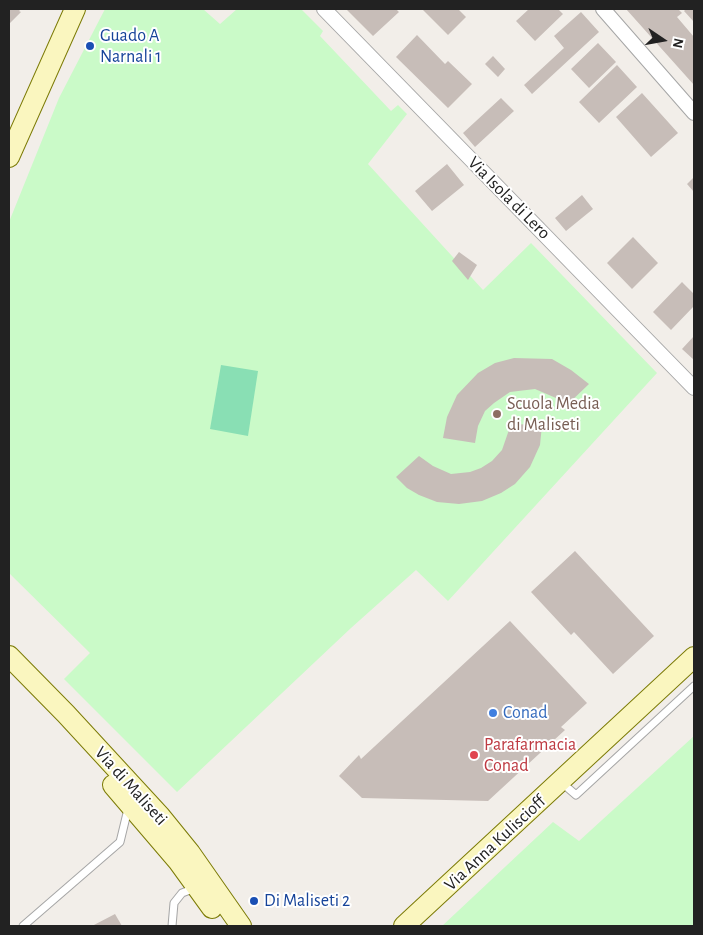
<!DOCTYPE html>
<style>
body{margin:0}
#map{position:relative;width:703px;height:935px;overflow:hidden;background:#f2eee9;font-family:"Alegreya Sans",sans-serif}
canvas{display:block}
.frame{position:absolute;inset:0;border:10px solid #222;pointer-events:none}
.north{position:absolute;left:638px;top:15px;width:50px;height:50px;-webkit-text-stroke:4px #fff;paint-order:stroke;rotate:102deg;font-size:14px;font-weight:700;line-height:20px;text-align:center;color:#222}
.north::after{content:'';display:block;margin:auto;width:18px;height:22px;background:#222;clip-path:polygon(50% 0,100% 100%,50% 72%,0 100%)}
</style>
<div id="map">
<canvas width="703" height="935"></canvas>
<div class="frame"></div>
<div class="north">N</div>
</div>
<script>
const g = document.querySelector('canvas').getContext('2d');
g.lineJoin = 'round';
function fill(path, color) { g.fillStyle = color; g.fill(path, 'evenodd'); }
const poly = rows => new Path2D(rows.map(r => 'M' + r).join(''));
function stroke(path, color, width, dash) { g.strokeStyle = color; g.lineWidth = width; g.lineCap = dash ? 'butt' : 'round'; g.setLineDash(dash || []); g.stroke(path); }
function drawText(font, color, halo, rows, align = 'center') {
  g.font = font + ' "Alegreya Sans",sans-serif'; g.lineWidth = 4; g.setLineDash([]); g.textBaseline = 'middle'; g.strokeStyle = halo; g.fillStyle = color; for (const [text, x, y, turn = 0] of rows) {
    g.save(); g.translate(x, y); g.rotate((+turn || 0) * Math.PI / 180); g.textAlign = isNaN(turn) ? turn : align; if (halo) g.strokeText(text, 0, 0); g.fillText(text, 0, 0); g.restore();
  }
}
const park = poly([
 [105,9,203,9,220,24,237,9,301,9,323,31,320,36,391,111,398,105,407,114,368,164,483,290,531,243,657,373,448,601,416,570,351,628,177,792,64,679,90,653,9,573,9,222,59,98],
 [694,736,694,926,442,926,553,822,579,841]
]);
const pitch = poly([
 [221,365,258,371,248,436,210,429]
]);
const building = poly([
 [9,9,21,9,19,11,21,12,9,24],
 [346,9,396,9,399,12,373,36],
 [422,9,458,9,466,17,448,35],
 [529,9,558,9,563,14,535,41,516,21],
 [626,9,678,9,682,13,677,17,694,37,694,85],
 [686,9,694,9,694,22,684,11],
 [581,12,599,32,532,94,524,85,564,48,554,36],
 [417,35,445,64,448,61,472,84,448,108,396,57],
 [598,43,616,62,589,88,571,69],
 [493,56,505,69,498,77,485,64],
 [617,65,637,87,599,123,579,102],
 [642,93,678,133,651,157,616,117],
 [501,98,514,111,475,147,463,133],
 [447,164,464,185,432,211,415,191],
 [694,177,694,192,687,184],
 [582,195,593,209,566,231,555,218],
 [633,237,658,263,632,289,607,263],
 [459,252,477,265,468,280,452,261],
 [682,282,694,294,694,306,671,330,653,312],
 [694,336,694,360,682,349],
 [514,358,552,359,571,370,589,384,567,405,556,398,535,389,510,392,494,403,485,411,478,426,475,443,443,438,447,417,457,395,478,373,495,363],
 [511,424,542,425,540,445,530,467,515,484,501,493,482,501,459,504,437,502,419,495,407,488,396,477,419,456,433,466,451,474,470,472,481,468,492,461,502,450],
 [575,551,654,636,613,674,574,632,571,635,531,592],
 [510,621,587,703,561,727,565,730,488,801,362,798,339,776,359,755,361,759],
 [115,914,122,926,92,926]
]);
const lane = poly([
 [561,782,576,795,694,686],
 [23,926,120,842,128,809],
 [172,926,174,903,182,893,190,890,195,891]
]);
const street = poly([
 [324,9,694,388],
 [603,9,694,113]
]);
const secondary = poly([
 [9,157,75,9],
 [9,656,66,714,160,816,190,853,241,926],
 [113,785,178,861,212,908],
 [404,926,694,657]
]);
const markers = [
 [90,46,5,"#1a4fb4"],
 [497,414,5,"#8d6e63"],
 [493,713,5,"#3f7fe0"],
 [474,755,5,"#e0444e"],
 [254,901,5,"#1a4fb4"]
];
const transitNames = [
 ["Guado A",100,36],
 ["Narnali 1",100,57],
 ["Di Maliseti 2",264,901]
];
const streetNames = [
 ["Via Isola di Lero",509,198,45],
 ["Via di Maliseti",131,786,48],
 ["Via Anna Kuliscioff",495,843,-43]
];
const educationNames = [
 ["Scuola Media",507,404],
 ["di Maliseti",507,425]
];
const shopNames = [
 ["Conad",503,713]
];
const healthNames = [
 ["Parafarmacia",484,745],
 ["Conad",484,766]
];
fill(park, '#cafac8');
fill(pitch, '#89dfb4');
fill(building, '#c7bdb8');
stroke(lane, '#a6a6a6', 9);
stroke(street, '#a6a6a6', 16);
stroke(secondary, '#7c7b06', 22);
stroke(lane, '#fff', 7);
stroke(street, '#fff', 14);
stroke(secondary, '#faf6bf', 20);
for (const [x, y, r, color] of markers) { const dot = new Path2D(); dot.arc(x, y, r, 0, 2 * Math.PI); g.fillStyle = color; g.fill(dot); stroke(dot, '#fff', 2); }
drawText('18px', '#164399', '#fff', transitNames, 'left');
drawText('18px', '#222', '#fff', streetNames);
drawText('18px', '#785e54', '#fff', educationNames, 'left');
drawText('18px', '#366cbe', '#fff', shopNames, 'left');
drawText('18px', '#be3a42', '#fff', healthNames, 'left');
</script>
